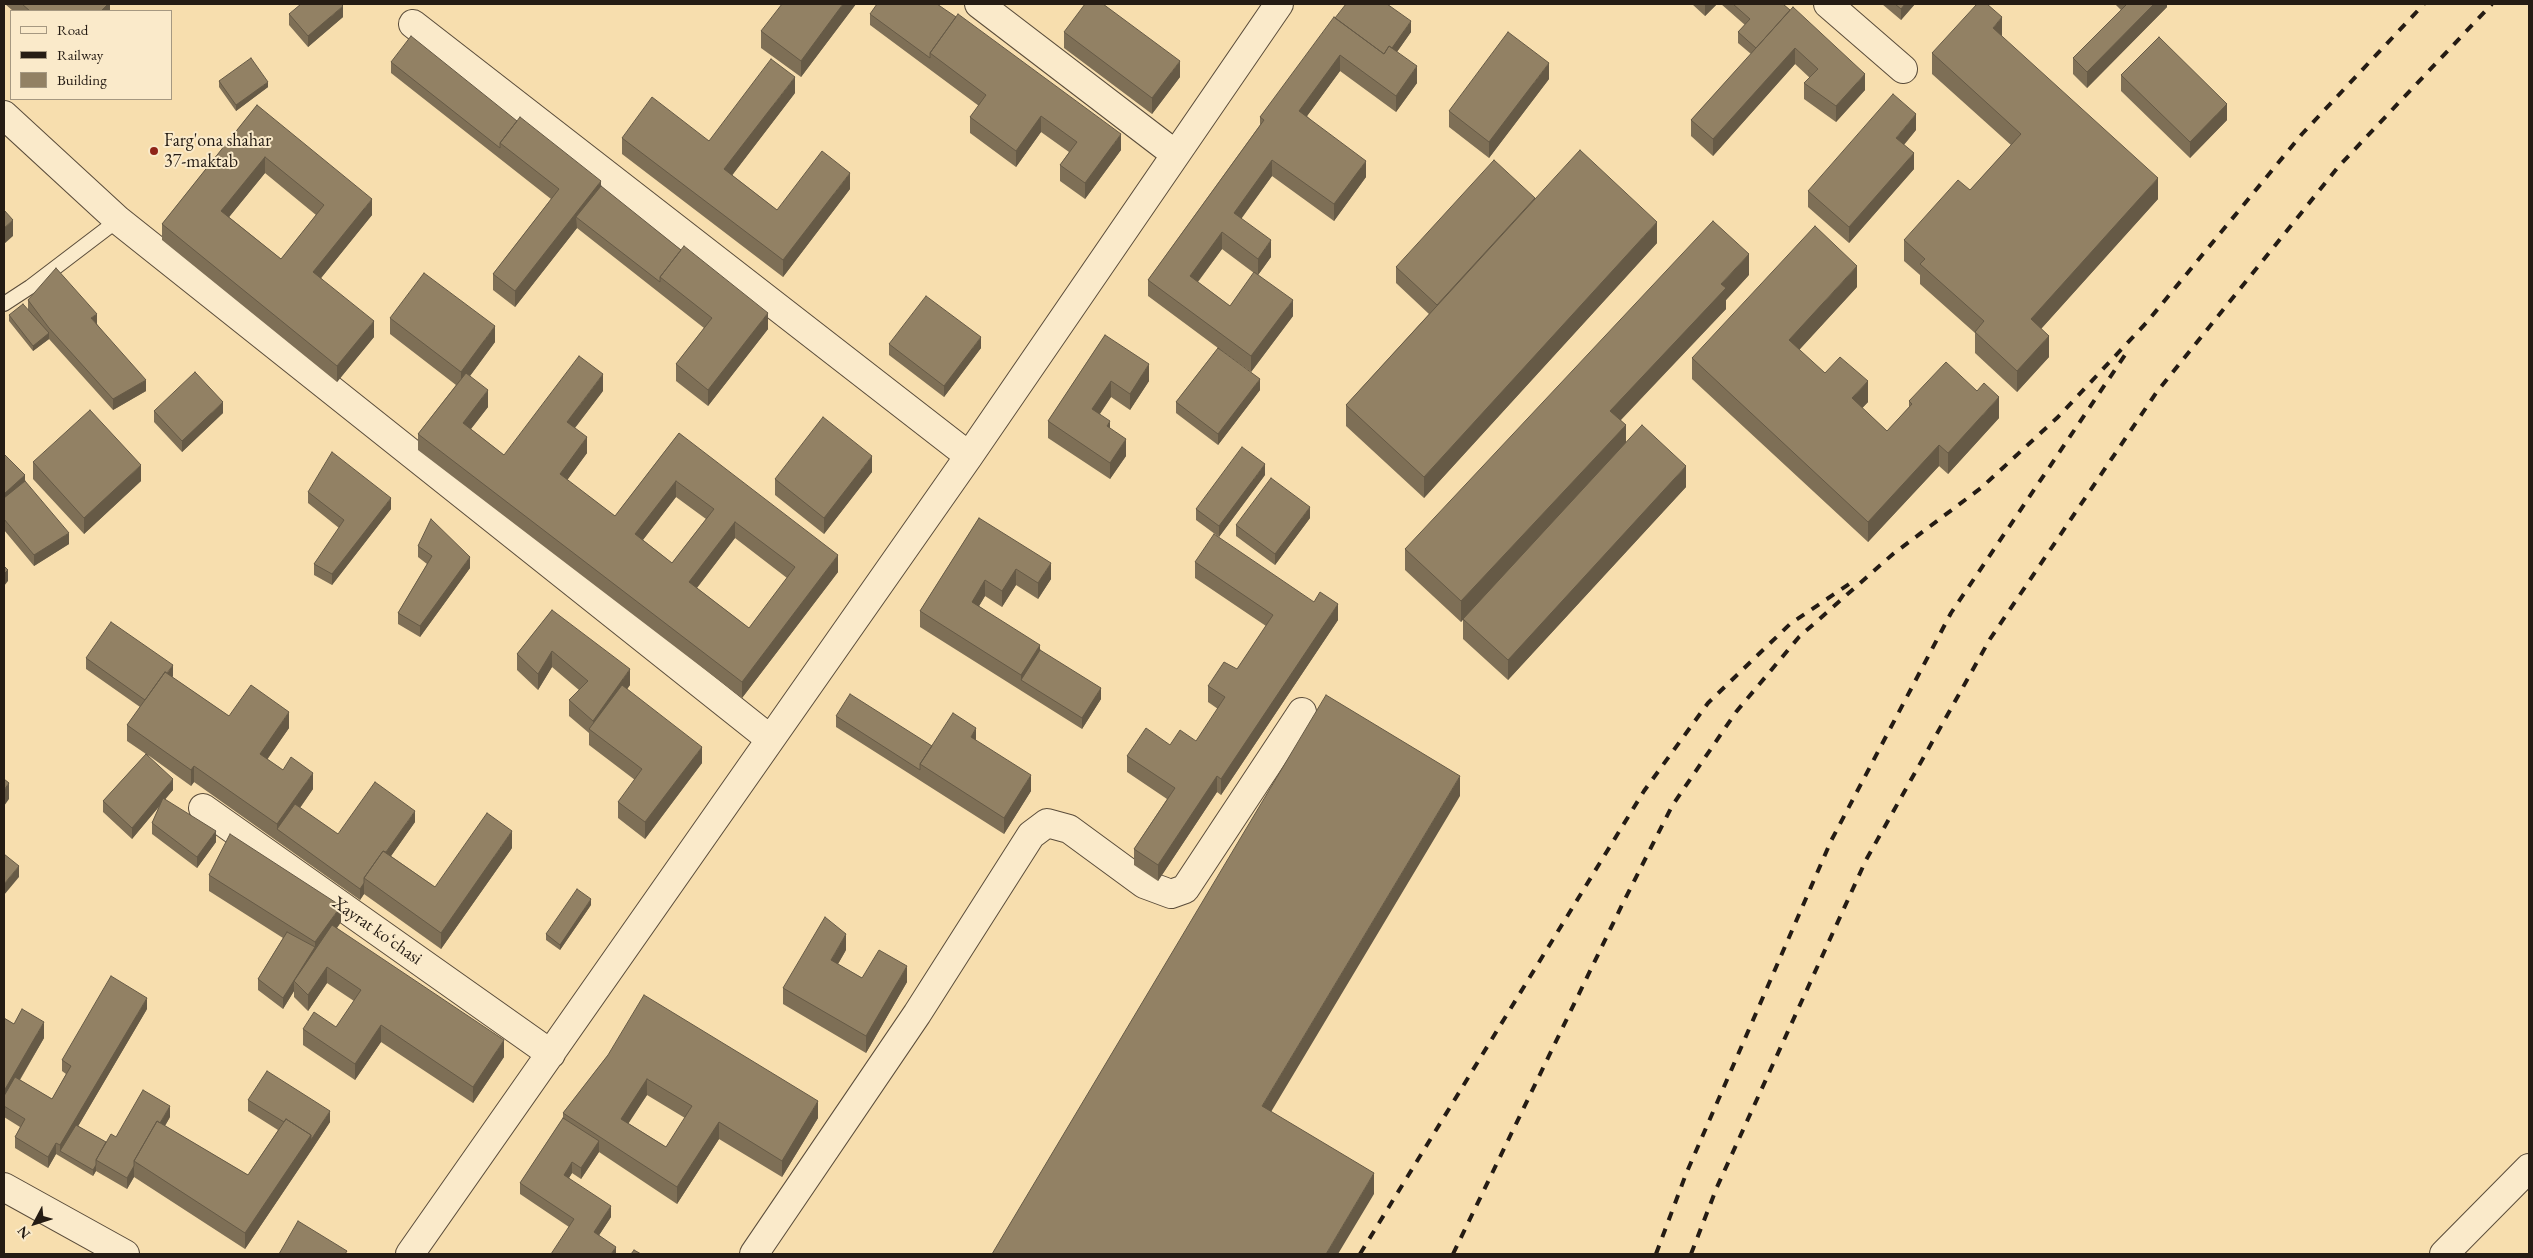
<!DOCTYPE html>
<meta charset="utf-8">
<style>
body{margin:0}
#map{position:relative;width:2533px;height:1258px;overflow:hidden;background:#f7deae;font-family:"EB Garamond",serif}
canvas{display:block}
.frame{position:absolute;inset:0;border:5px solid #251c14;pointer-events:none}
.legend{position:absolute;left:10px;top:10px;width:162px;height:90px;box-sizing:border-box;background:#faeaca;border:1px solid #a59881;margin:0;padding:6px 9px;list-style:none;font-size:15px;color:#251c14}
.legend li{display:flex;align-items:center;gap:10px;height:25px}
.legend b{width:25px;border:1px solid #a59881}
.north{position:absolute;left:10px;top:1198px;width:50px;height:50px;-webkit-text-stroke:4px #faeaca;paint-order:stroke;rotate:230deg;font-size:14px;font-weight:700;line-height:20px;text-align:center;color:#251c14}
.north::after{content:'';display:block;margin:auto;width:18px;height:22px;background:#251c14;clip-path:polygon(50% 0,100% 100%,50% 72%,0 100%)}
</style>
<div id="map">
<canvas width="2533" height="1258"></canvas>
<div class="frame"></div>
<ul class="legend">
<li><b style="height:6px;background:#faeaca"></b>Road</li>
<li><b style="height:6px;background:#251c14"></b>Railway</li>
<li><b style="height:14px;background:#928164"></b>Building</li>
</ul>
<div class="north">N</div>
</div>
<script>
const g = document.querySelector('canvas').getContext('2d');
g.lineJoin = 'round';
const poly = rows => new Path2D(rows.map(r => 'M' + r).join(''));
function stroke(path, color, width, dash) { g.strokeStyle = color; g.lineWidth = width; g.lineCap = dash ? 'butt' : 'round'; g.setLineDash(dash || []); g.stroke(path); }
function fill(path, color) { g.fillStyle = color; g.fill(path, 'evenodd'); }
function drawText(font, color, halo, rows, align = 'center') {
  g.font = font + ' "EB Garamond",serif'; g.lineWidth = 4; g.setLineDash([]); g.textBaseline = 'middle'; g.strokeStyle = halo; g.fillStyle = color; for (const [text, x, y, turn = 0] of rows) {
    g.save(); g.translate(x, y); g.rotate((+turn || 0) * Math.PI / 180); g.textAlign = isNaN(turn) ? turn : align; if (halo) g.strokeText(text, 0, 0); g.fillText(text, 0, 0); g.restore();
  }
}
const service = poly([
 [4,304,30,287,118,220]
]);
const minor = poly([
 [979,4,1175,154],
 [1828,4,1903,69],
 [413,24,969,456],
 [4,115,118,220,770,739],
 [203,808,551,1054],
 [4,1187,125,1254],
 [410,1254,969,456,1279,4],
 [754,1254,917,1014,1031,835,1047,823,1069,829,1144,884,1171,894,1185,889,1302,712],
 [2444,1254,2529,1168]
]);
const rail = poly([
 [1360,1254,1644,791,1708,703,1790,624,1855,580],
 [1453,1254,1622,905,1672,806,1736,712,1799,637,1893,554,1981,488,2058,417,2147,322,2302,134,2424,4],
 [1656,1254,1686,1174,1831,841,1951,613,2129,349],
 [1691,1254,1717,1187,1866,860,1990,639,2156,393,2339,166,2492,4]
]);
const wall = poly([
 [5,4,110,4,110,11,13,11],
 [856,4,801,77,761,48,761,31],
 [1692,4,1717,4,1705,16],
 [1721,4,1783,4,1865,90,1836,122,1804,99,1804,83,1810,78,1795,64,1713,156,1691,136,1691,120,1751,54,1738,43,1738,32,1745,25],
 [1882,4,1915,4,1901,20],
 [2115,4,2167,4,2167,7,2087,88,2073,74,2073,58,2121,10],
 [289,14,343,17,308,47,289,25],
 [870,14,1121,150,1085,199,1060,181,1060,165,1069,152,1041,132,1016,167,970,133,970,117,979,106,870,25],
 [1335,18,1411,32,1397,52,1417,83,1396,112,1340,71,1307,116,1366,177,1334,221,1272,176,1241,218,1271,257,1258,275,1293,316,1251,372,1222,351,1260,390,1218,445,1176,413,1176,402,1218,348,1148,296,1148,280,1260,125,1260,117],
 [1222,249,1254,273,1230,306,1198,282],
 [1064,32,1180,77,1152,114,1064,48],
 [2002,37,2158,199,2041,329,2049,357,2017,392,1975,353,1975,333,1920,284,1920,275,1904,261,1904,240,1970,190,2011,145,1932,74,1932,53],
 [391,62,601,186,768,329,708,406,676,381,676,364,704,328,577,228,515,307,493,290,493,274,551,199,391,73],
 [2121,75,2227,120,2190,158,2121,91],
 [1549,79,1489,158,1449,127,1449,111],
 [219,81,268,87,236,111,219,87],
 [795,93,732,175,777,210,850,189,783,277,622,154,622,138,709,141],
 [257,105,372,215,321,278,374,337,337,382,162,240,162,224],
 [265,173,316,215,281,259,229,217],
 [1916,130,1904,145,1914,169,1849,243,1808,207,1808,191],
 [1535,198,1657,243,1424,498,1346,426,1346,405,1429,314,1396,283,1396,267],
 [1749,275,1726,300,1726,309,1621,420,1626,442,1686,487,1508,680,1463,639,1463,619,1461,622,1405,570,1405,549],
 [1857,287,1799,350,1825,373,1868,402,1862,408,1887,431,1909,407,1909,401,1999,418,1948,474,1939,466,1868,542,1692,379,1692,358],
 [28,300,97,324,146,391,113,410,49,339,33,351,9,321,9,315,28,311],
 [390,318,495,342,470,376,488,407,471,429,504,455,603,391,575,428,587,453,567,480,615,516,679,433,838,572,742,698,418,450,418,434,456,385,390,334],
 [676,497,706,519,672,563,643,540],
 [735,538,787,578,749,628,697,588],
 [1105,335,1149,381,1130,410,1111,397,1100,414,1110,429,1126,456,1110,479,1048,438,1048,421],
 [889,344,981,348,944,397,889,355],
 [154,411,223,413,182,452,154,422],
 [4,454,25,481,69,544,34,566,4,530],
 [33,462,141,481,84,534,33,479],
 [872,472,824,534,775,495,775,479],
 [1265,475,1219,537,1196,520,1196,509],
 [308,492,391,509,332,585,314,575,314,564,339,528,308,503],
 [979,518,1051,579,1038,599,1016,585,1002,607,985,596,979,606,1040,650,1101,699,1082,729,920,627,920,611],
 [1310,518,1275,565,1236,536,1236,525],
 [418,546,470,568,420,637,398,624,398,613,427,564,418,557],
 [1195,562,1338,620,1221,795,1217,792,1158,881,1134,865,1134,849,1167,799,1127,772,1127,756,1170,745,1196,741,1218,709,1208,702,1208,686,1237,669,1266,626,1195,578],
 [552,610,630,685,627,689,702,763,645,839,618,818,618,802,635,780,589,745,589,733,569,716,569,700,579,690,552,667,538,690,517,670,517,654],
 [86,658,173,676,172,677,229,716,289,728,267,759,283,770,313,789,300,808,338,834,415,822,391,856,435,887,512,848,441,949,364,894,360,900,194,782,191,786,148,755,173,790,165,799,216,842,197,868,152,834,152,823,160,805,132,839,103,812,103,801,146,754,127,741,127,725,140,707,86,669],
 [836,716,932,746,976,741,1031,791,1004,834,836,727],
 [209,875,341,922,337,928,504,1057,473,1103,381,1042,355,1080,303,1045,303,1029,336,1027,354,1001,327,983,308,1011,294,997,294,991,283,1009,258,990,258,979,283,938,209,891],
 [591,905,560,950,546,940,546,934],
 [846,950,838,964,862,978,907,982,866,1053,783,1004,783,988],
 [147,1009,78,1126,106,1142,116,1137,170,1117,165,1126,248,1175,278,1130,248,1111,248,1100,330,1122,245,1249,134,1177,127,1189,96,1171,93,1176,56,1154,48,1168,15,1148,15,1137,20,1127,4,1117,4,1018,14,1024,44,1038,20,1080,52,1099,66,1074,62,1071,62,1060],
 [608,1055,818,1118,782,1177,719,1139,677,1204,599,1152,581,1179,572,1173,569,1178,611,1217,599,1235,616,1254,569,1227,520,1194,520,1183,563,1118,563,1113],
 [647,1095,685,1118,666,1147,628,1123]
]);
const shadedWall = poly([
 [108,4,110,4,110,11,101,11],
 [843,4,856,4,801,77,801,61],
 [1707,4,1717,4,1705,16,1705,5],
 [1905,4,1915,4,1901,20,1901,9],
 [2154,4,2167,4,2167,7,2087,88,2087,72],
 [343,6,343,17,308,47,308,36],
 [2002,17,2002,38,1993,28],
 [1411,21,1411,32,1384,70,1384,59],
 [1795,48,1795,64,1713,156,1713,139],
 [1340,55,1340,71,1299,127,1299,111],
 [1180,61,1180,77,1152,114,1152,98],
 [1549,63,1549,79,1489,158,1489,142],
 [1417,66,1417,83,1396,112,1396,96],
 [1865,74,1865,90,1836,122,1836,106],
 [795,77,795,93,724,186,724,169],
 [268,82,268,87,236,111,236,105],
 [2227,104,2227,120,2190,158,2190,142],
 [1916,114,1916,130,1896,154,1896,138],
 [1041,116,1041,132,1016,167,1016,151],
 [1121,134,1121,150,1085,199,1085,183],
 [1914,153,1914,169,1849,243,1849,227],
 [265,157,265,173,221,227,221,211],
 [1272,160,1272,176,1234,229,1234,213],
 [1366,161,1366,177,1334,221,1334,204],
 [850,173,850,189,783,277,783,260],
 [2158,178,2158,199,2031,340,2031,319],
 [601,181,601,197,576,217,577,228,515,307,515,291],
 [372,199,372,215,313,288,313,272],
 [13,220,13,236,4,244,4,228],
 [1657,222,1657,243,1424,498,1424,477],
 [1222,232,1222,249,1190,292,1190,276],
 [1271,240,1271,257,1258,275,1258,259],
 [1749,254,1749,275,1726,300,1726,309,1610,431,1610,411,1721,284],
 [1857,266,1857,287,1789,361,1789,340],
 [1293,300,1293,316,1251,372,1251,356],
 [768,313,768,329,708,406,708,390],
 [97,314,97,325,91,318],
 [374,321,374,337,337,382,337,366],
 [495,326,495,342,461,388,461,372],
 [49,333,49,339,33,351,33,346],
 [2049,336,2049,357,2017,392,2017,371],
 [981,337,981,348,944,397,944,386],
 [1149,364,1149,381,1130,410,1130,394],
 [603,374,603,391,567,438,567,422],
 [1260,379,1260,390,1218,445,1218,434],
 [146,380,146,391,113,410,113,399],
 [1111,381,1111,397,1092,425,1092,409],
 [1868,381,1868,402,1852,419,1852,398],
 [488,390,488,407,463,439,463,423],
 [1999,397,1999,418,1948,474,1948,453],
 [223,402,223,413,182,452,182,441],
 [1110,421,1110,437,1107,426],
 [1626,425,1626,446,1461,622,1461,601],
 [587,437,587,453,560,490,560,474],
 [1126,439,1126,456,1110,479,1110,463],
 [1939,445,1939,466,1868,542,1868,522],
 [872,456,872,472,824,534,824,518],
 [1265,464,1265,475,1219,537,1219,526],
 [141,465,141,481,84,534,84,518],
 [1686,466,1686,487,1508,680,1508,660],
 [25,475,25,492,4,510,4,494],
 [676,481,676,497,635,550,635,534],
 [391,498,391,509,332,585,332,574],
 [1310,507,1310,518,1275,565,1275,554],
 [735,522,735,538,689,598,689,582],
 [69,533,69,544,34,566,34,555],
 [838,555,838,572,742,698,742,682],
 [470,557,470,568,420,637,420,626],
 [1051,563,1051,579,1038,599,1038,583],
 [1016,569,1016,585,1002,607,1002,591],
 [8,570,8,581,4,586,4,574],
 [985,580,985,596,972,618,972,602],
 [1338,604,1338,620,1221,795,1221,779],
 [1040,645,1040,661,1021,680,1021,675],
 [552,651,552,667,538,690,538,674],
 [173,665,173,676,147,712,147,701],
 [630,669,630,685,596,734,593,732,593,721],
 [1101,688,1101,699,1082,729,1082,718],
 [289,712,289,728,260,770,260,754],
 [976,728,976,745,971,737],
 [702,747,702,763,645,839,645,822],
 [194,766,194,782,191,786,191,770],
 [313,773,313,789,282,833,277,829,277,841,277,824],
 [1031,775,1031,791,1004,834,1004,818],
 [1217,776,1217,792,1158,881,1158,865],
 [1460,776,1460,796,1262,1127,1262,1106],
 [173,779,173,790,132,839,132,828],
 [9,783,9,799,4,806,4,790],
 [415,811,415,822,372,883,367,880],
 [216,831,216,842,197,868,197,857],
 [512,831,512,848,441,949,441,933],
 [19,866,19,877,4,895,4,884],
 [364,883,364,894,360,900,360,889],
 [591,899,591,905,560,950,560,945],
 [341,906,341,922,315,958,294,981,294,991,283,1009,283,998,315,947,315,942],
 [846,934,846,950,831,976,831,960],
 [907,966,907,982,866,1053,866,1036],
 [327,967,327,983,308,1011,308,995],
 [147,998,147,1009,63,1152,60,1151,60,1156,60,1145],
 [44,1022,44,1038,4,1106,4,1091],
 [381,1025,381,1042,355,1080,355,1064],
 [504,1040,504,1057,473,1103,473,1087],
 [647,1079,647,1095,621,1135,621,1119],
 [818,1101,818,1118,782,1177,782,1161],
 [170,1106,170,1117,141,1166,136,1163],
 [330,1111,330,1122,311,1151,311,1140],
 [719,1122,719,1139,677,1204,677,1187],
 [311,1135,311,1151,245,1249,245,1233],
 [599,1141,599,1152,581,1179,581,1168],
 [56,1143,56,1154,48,1168,48,1157],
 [572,1162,572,1173,564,1186,564,1175],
 [96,1165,96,1171,93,1176,93,1170],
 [134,1166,134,1177,127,1189,127,1178],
 [1374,1173,1374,1194,1338,1254,1326,1254],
 [611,1206,611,1217,594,1243,594,1232],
 [616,1247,616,1254,611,1254]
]);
const building = poly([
 [22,4,108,4,101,11,30,11,22,4],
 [301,4,341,4,343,6,308,36,289,14,301,4],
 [782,4,843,4,801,61,761,31,782,4],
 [877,4,937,4,956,17,930,53,930,58,870,14,877,4],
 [1085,4,1103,4,1180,61,1152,98,1064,32,1085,4],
 [1346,4,1387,4,1411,21,1392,48,1389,46,1384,54,1335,18,1346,4],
 [1733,4,1783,4,1790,10,1756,48,1738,32,1750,19,1733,4],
 [1895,4,1905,4,1901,9,1895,4],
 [1977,4,1987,4,2002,17,1993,28,2158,178,2031,319,2049,336,2017,371,1975,332,1984,321,1920,264,1925,259,1904,240,1958,180,1970,190,2021,134,1932,53,1977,4],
 [2127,4,2154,4,2087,72,2073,58,2127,4],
 [1793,7,1865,74,1836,106,1804,83,1818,69,1795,48,1713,139,1691,120,1793,7],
 [958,14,1121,134,1085,183,1060,165,1077,142,1041,116,1016,151,970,117,986,95,930,53,958,14],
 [1334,17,1384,54,1389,46,1417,66,1396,96,1340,55,1299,111,1366,161,1334,204,1272,160,1234,213,1271,240,1258,259,1222,232,1190,276,1230,306,1254,272,1293,300,1251,356,1148,280,1264,120,1260,117,1334,17],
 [1508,32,1549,63,1489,142,1449,111,1508,32],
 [411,36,517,121,500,143,500,148,391,62,411,36],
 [2159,37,2227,104,2190,142,2121,75,2159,37],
 [251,58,268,82,236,105,219,81,251,58],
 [771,59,795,77,724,169,777,210,822,151,850,173,783,260,622,138,652,97,709,141,771,59],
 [1893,94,1916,114,1896,138,1914,153,1849,227,1808,191,1893,94],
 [257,105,372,199,313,272,374,321,337,366,162,224,257,105],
 [265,157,324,205,281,259,221,211,265,157],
 [520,117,601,181,515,291,493,274,559,189,500,143,520,117],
 [1580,150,1657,222,1424,477,1346,405,1580,150],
 [1494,160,1535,198,1437,305,1396,267,1494,160],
 [601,186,681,250,660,277,660,282,576,217,601,186],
 [4,210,13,220,4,228,4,210],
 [1713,221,1749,254,1721,284,1726,288,1610,411,1626,425,1461,601,1405,549,1713,221],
 [1815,226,1857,266,1789,340,1825,373,1840,357,1868,381,1852,398,1887,431,1912,404,1909,401,1946,362,1977,391,1984,383,1999,397,1948,453,1939,445,1868,522,1692,358,1815,226],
 [684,246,768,313,708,390,676,364,712,318,660,277,684,246],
 [56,268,97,314,91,318,146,380,113,399,49,328,28,300,56,268],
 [424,273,495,326,461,372,390,318,424,273],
 [926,296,981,337,944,386,889,344,926,296],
 [23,304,49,333,33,346,9,315,23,304],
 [1105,335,1149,364,1130,394,1111,381,1092,409,1110,421,1107,426,1126,439,1110,463,1048,421,1105,335],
 [1218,348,1260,379,1218,434,1176,402,1218,348],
 [579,356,603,374,567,422,587,437,560,474,615,516,679,433,838,555,742,682,418,434,466,373,488,390,463,423,504,455,579,356],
 [676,481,714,509,672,563,635,534,676,481],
 [735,522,795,567,749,628,689,582,735,522],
 [195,372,223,402,182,441,154,411,195,372],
 [90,410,141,465,84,518,33,462,90,410],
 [823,417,872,456,824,518,775,479,823,417],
 [1642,425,1686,466,1508,660,1463,619,1642,425],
 [1242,447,1265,464,1219,526,1196,509,1242,447],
 [332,452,391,498,332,574,314,564,344,520,308,492,332,452],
 [4,454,25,475,4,494,4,454],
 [1271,478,1310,507,1275,554,1236,525,1271,478],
 [25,481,69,533,34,555,4,519,4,498,25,481],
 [979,518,1051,563,1038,583,1016,569,1002,591,985,580,972,602,1040,645,1021,675,920,611,979,518],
 [431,519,470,557,420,626,398,613,432,556,418,546,431,519],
 [1214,534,1314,602,1320,592,1338,604,1221,779,1217,776,1158,865,1134,849,1175,788,1127,756,1146,728,1170,745,1180,730,1196,741,1225,697,1208,686,1224,662,1237,669,1273,615,1195,562,1214,534],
 [4,566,8,570,4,574,4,566],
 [552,610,630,669,593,721,569,700,588,681,552,651,538,674,517,654,552,610],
 [111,622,173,665,167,673,165,672,145,700,86,658,111,622],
 [1040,650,1101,688,1082,718,1021,680,1040,650],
 [165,672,229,716,251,685,289,712,260,754,283,770,291,757,313,773,277,824,194,766,191,770,127,725,165,672],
 [622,685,702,747,645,822,618,802,642,769,589,729,622,685],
 [850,694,932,746,920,764,920,770,836,716,850,694],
 [1326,695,1460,776,1262,1106,1374,1173,1326,1254,992,1254,1326,695],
 [953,713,976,728,971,737,1031,775,1004,818,920,764,953,713],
 [146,754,173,779,132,828,103,801,146,754],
 [4,779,9,783,4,790,4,779],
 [375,782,415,811,386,852,383,851,364,878,364,883,360,889,277,829,295,804,338,834,375,782],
 [163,798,216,831,197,857,152,823,163,798],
 [487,813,512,831,441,933,364,878,383,851,435,887,487,813],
 [230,834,341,906,315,942,209,875,230,834],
 [4,854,19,866,4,884,4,854],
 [577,889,591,899,560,945,546,934,577,889],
 [825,917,846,934,831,960,862,978,879,950,907,966,866,1036,783,988,825,917],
 [332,925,504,1040,473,1087,381,1025,355,1064,303,1029,314,1012,336,1027,361,990,327,967,308,995,294,981,332,925],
 [287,932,315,947,283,998,258,979,287,932],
 [111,976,147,998,60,1145,56,1143,48,1157,15,1137,25,1119,4,1106,4,1096,15,1077,52,1099,71,1066,62,1060,111,976],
 [644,995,818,1101,782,1161,719,1122,677,1187,563,1113,608,1055,644,995],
 [647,1079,692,1106,666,1147,621,1119,647,1079],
 [22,1009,44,1022,4,1091,4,1018,14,1024,22,1009],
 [267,1071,330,1111,311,1140,311,1135,286,1119,284,1122,248,1100,267,1071],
 [143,1090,170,1106,160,1123,157,1121,134,1161,134,1166,127,1178,96,1160,111,1134,116,1137,143,1090],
 [563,1118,599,1141,581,1168,572,1162,564,1175,611,1206,594,1232,616,1247,611,1254,551,1254,574,1219,520,1183,563,1118],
 [286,1119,311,1135,245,1233,134,1161,157,1121,248,1175,286,1119],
 [76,1125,106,1142,96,1160,96,1165,93,1170,60,1151,76,1125],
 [298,1221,347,1251,345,1254,279,1254,298,1221],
 [634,1250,641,1254,631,1254,634,1250]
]);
const markers = [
 [154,151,5,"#8f2418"]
];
const poiNames = [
 ["Farg'ona shahar",164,141],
 ["37-maktab",164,162]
];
const streetNames = [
 ["Xayrat koʻchasi",377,931,35]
];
stroke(service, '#5a4c3a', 16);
stroke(minor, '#5a4c3a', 30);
stroke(service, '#faeaca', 14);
stroke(minor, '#faeaca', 28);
stroke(rail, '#251c14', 4, [9, 9]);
fill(wall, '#7e6f56');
fill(shadedWall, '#665a46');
fill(building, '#928164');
stroke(building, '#665a46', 1);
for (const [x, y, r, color] of markers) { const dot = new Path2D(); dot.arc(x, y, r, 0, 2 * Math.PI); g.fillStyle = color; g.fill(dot); stroke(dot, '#faeaca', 2); }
drawText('18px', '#251c14', '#faeaca', poiNames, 'left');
drawText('18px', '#251c14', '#faeaca', streetNames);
</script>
